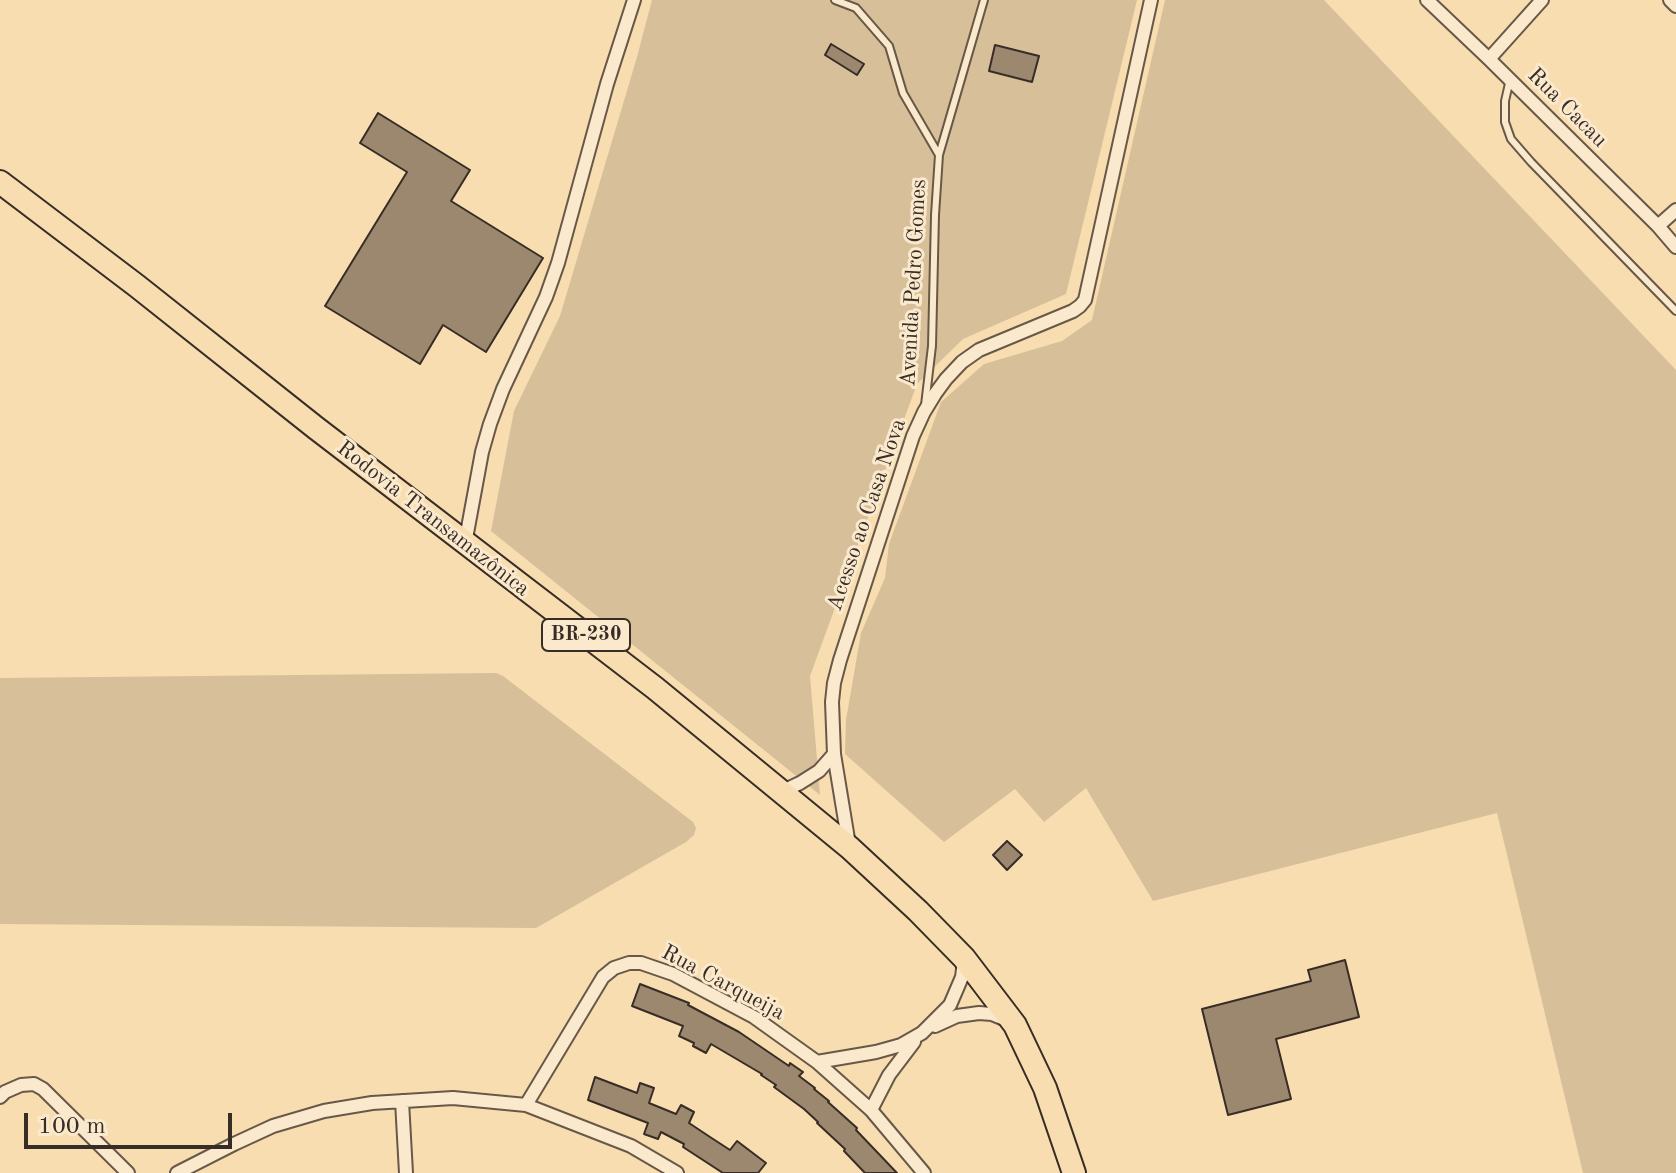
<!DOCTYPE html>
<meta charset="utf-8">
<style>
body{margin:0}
#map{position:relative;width:1676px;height:1173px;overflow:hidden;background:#f8ddb0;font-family:"Old Standard TT",serif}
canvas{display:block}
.scale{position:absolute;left:24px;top:1113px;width:208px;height:36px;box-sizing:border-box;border:4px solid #382c26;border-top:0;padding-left:10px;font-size:24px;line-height:28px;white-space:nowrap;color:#382c26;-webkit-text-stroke:6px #fae9cc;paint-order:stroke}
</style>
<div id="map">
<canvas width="1676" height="1173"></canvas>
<div class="scale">100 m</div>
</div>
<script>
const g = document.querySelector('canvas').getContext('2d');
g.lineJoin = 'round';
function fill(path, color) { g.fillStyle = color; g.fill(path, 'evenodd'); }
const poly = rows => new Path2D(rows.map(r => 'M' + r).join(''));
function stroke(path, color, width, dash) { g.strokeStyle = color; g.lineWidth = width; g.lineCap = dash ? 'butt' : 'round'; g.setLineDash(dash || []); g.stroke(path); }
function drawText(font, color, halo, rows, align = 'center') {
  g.font = font + ' "Old Standard TT",serif'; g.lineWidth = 6; g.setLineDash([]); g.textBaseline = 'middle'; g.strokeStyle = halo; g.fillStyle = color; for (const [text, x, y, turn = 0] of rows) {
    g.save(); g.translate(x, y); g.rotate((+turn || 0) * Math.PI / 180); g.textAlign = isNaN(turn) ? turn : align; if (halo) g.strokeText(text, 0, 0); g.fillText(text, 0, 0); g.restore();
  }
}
const green = poly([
 [652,0,1137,0,1066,294,963,339,917,384,810,676,820,795,491,531,514,411,560,316,637,57],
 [1165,0,1324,0,1676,370,1676,1173,1583,1173,1497,813,1153,901,1086,788,1044,822,1015,789,944,842,845,754,846,720,861,633,885,578,889,544,941,402,984,364,1062,341,1092,320],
 [496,673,503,676,693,822,696,828,694,835,686,842,536,928,0,924,0,678]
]);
const building = poly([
 [831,44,864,64,857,75,825,55,831,44],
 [995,45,1039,56,1032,82,989,71,995,45],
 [378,113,470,170,451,201,543,258,486,352,443,325,420,364,325,306,407,172,360,143,378,113],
 [1007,841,1022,855,1007,870,993,855,1007,841],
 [1345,960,1359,1017,1276,1039,1291,1099,1228,1115,1202,1009,1311,981,1308,970,1345,960],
 [640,984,689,1003,688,1005,739,1032,789,1066,790,1063,803,1072,799,1076,815,1088,814,1089,829,1101,828,1102,857,1128,856,1130,897,1173,865,1173,844,1151,845,1149,817,1123,818,1122,804,1109,774,1087,776,1085,761,1075,762,1074,711,1044,706,1053,693,1046,694,1043,679,1036,683,1026,632,1006,640,984],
 [595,1077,637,1093,640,1083,654,1088,649,1103,676,1114,681,1105,694,1112,689,1123,707,1135,730,1150,737,1141,766,1163,758,1173,723,1173,683,1147,684,1144,661,1132,658,1139,644,1134,648,1123,588,1100,595,1077]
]);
const lane = poly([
 [835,0,856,8,889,46,903,93,939,155],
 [1510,79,1505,101,1505,122,1511,139,1531,162,1676,311],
 [925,405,932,346,935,215,939,155,984,0]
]);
const street = poly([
 [1427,0,1489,59,1658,226,1676,247],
 [1670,0,1676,6],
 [1489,59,1542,0],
 [1658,226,1676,210],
 [465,544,482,452,490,424,503,389,546,297,558,263,607,84,634,0],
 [781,792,800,783,819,771,834,754],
 [849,845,834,754,832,702,834,683,840,660,913,436,924,412,935,394,946,379,962,362,979,350,1073,311,1080,306,1085,300,1151,0],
 [935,1026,957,1016,979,1013,992,1014,1009,1021],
 [817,1062,876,1052,901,1045,922,1033,950,1005,962,977,964,961],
 [0,1097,5,1092,21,1085,34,1084,43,1089,128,1173],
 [402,1101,406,1173],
 [526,1105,603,977,614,968,629,963,641,963,673,974,754,1017,817,1062,871,1110,924,1173],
 [871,1110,889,1075,914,1042],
 [177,1173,234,1144,273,1126,324,1111,372,1103,453,1098,526,1105,631,1146,677,1173]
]);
const highway = poly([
 [0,182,137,286,316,428,655,688,850,848,918,911,964,958,1015,1025,1045,1088,1074,1173]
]);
const shields = [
 [586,635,88]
];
const shieldNames = [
 ["BR-230",586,635]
];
const streetNames = [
 ["Rua Cacau",1567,108,45],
 ["Avenida Pedro Gomes",914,283,-87],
 ["Acesso ao Casa Nova",867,515,-71],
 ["Rodovia Transamazônica",433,519,38],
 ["Rua Carqueija",723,983,28]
];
fill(green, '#d7bf99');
fill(building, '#9c886e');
stroke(building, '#382c26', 2);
stroke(lane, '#685848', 10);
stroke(street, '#685848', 16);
stroke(highway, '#382c26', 26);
stroke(lane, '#fae9cc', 6);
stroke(street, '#fae9cc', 12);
stroke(highway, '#f8ddb0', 22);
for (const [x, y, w] of shields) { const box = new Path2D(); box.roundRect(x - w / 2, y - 16, w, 32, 6); g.fillStyle = '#fae9cc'; g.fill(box); stroke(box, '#382c26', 2); }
drawText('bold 20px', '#382c26', null, shieldNames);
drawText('22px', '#382c26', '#fae9cc', streetNames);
</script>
